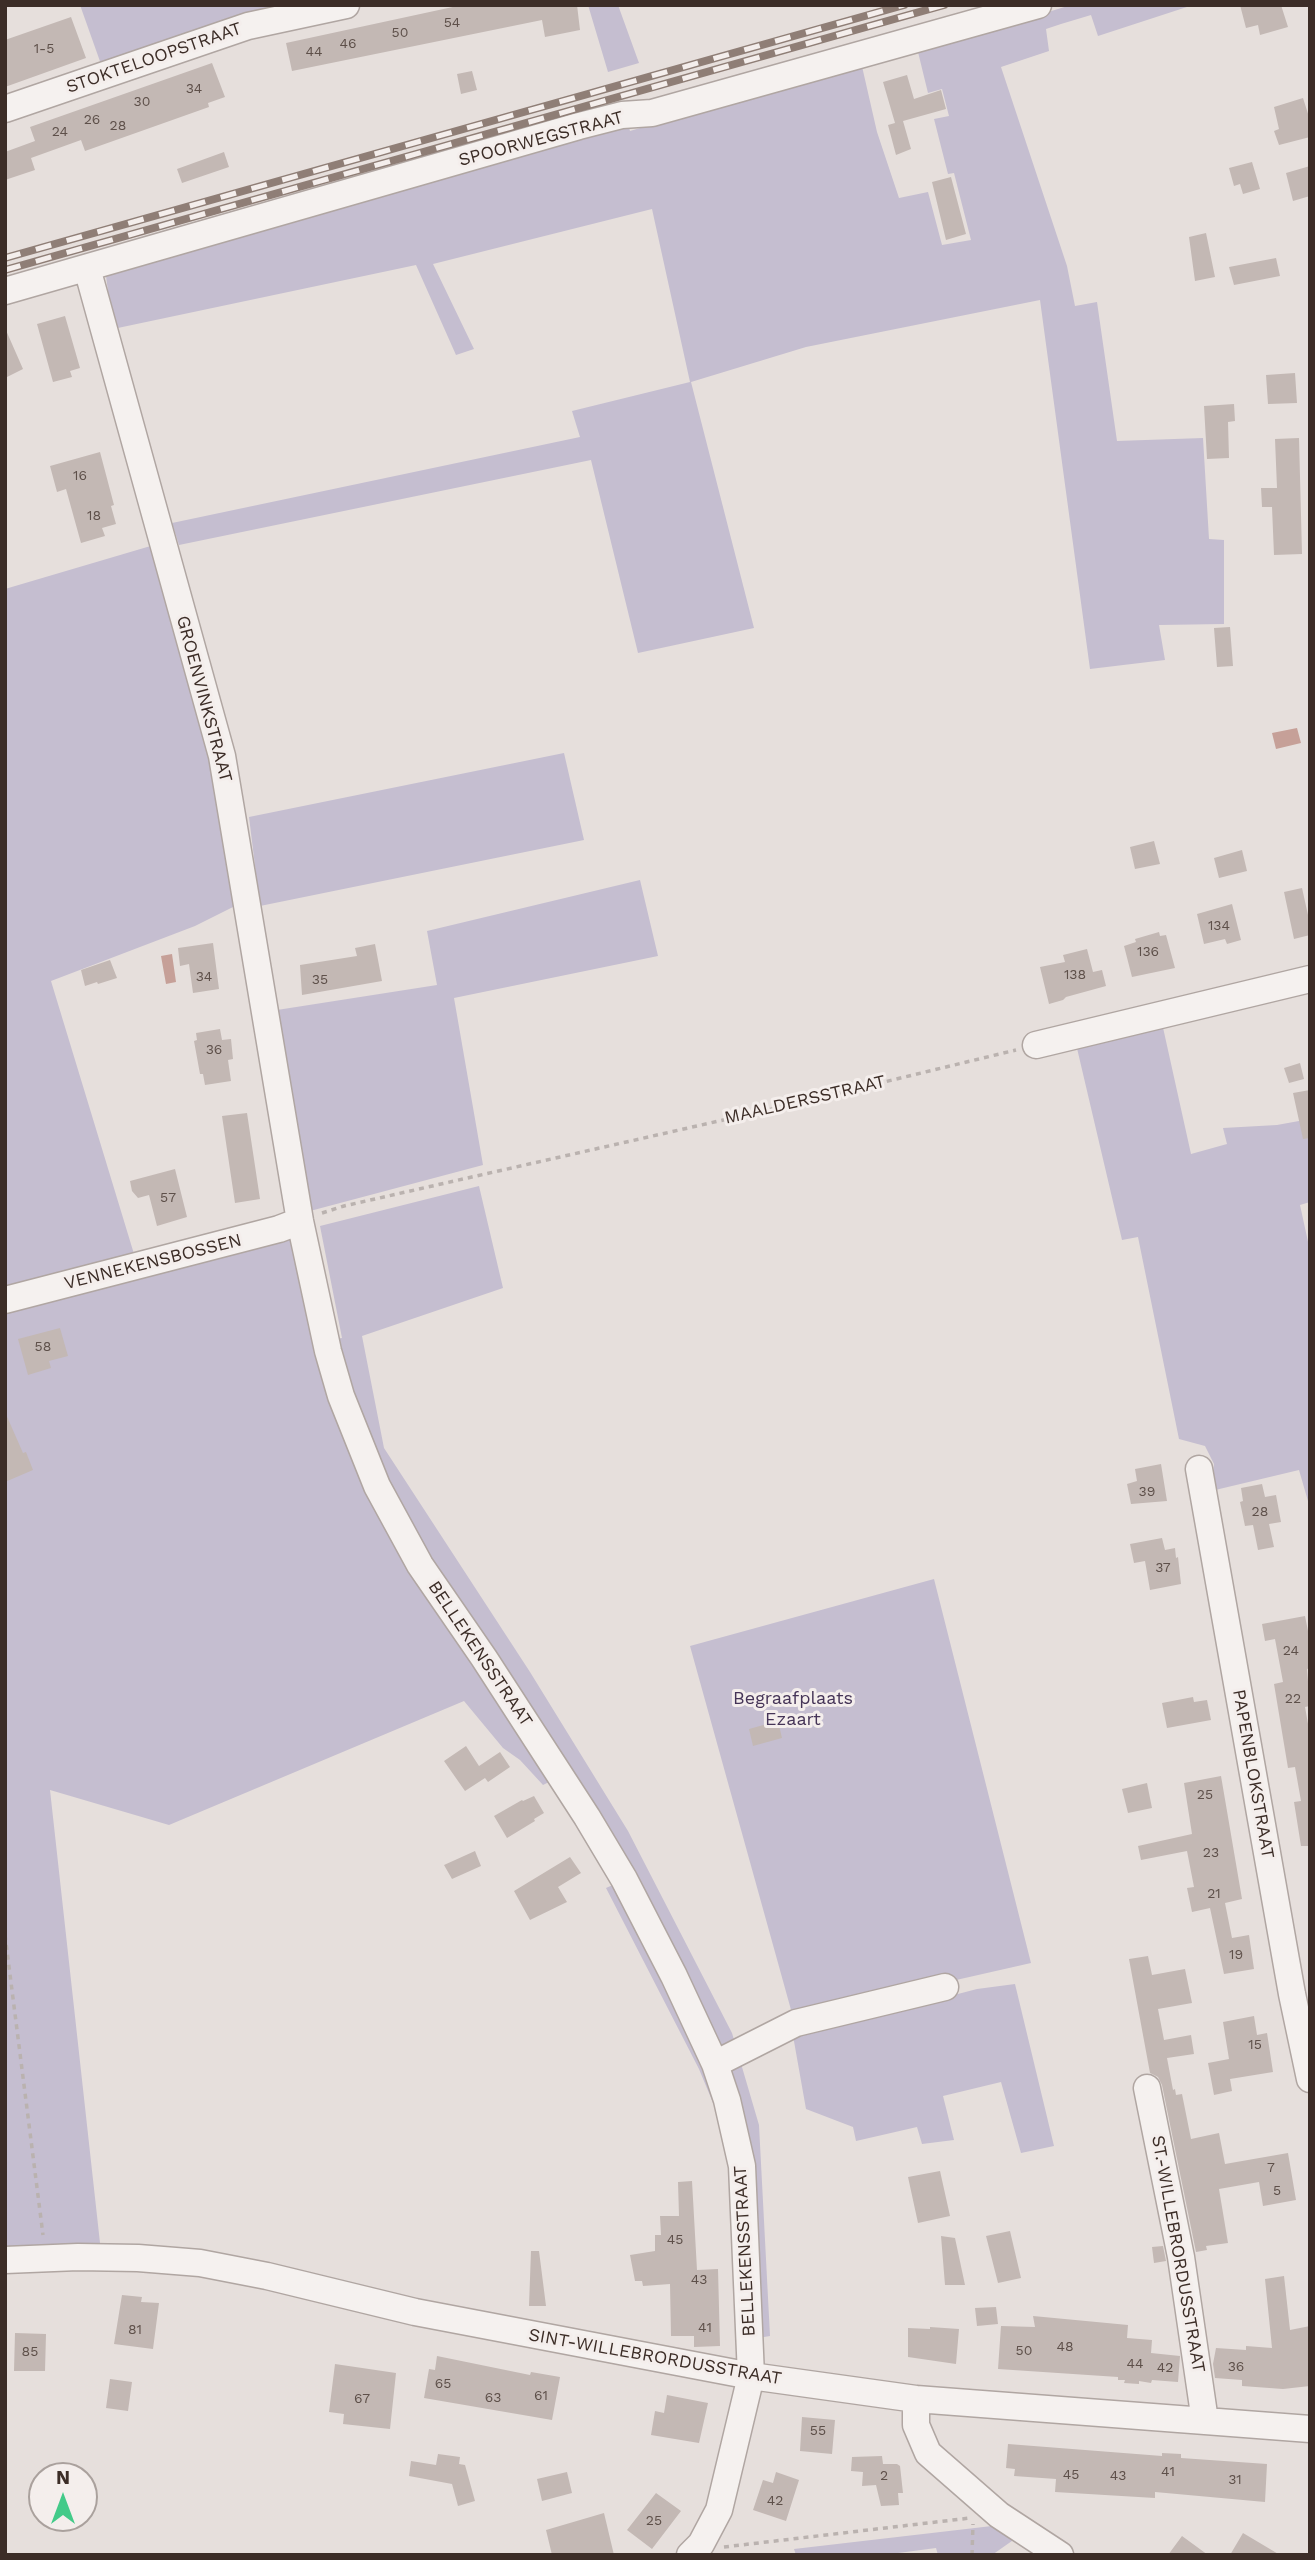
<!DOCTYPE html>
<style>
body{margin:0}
#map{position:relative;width:1315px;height:2560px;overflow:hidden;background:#e6dfdc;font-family:"Work Sans",sans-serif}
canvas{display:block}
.frame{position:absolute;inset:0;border:7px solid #3c2d27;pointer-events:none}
.north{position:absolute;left:28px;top:2462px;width:70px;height:70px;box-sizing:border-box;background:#f4eeec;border:2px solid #aaa19d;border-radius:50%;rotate:0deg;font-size:19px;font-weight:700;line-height:28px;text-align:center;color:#3c2d27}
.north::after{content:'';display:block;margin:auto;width:24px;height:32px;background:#43ca89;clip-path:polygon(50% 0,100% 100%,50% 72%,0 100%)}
</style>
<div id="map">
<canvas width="1315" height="2560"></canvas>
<div class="frame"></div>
<div class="north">N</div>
</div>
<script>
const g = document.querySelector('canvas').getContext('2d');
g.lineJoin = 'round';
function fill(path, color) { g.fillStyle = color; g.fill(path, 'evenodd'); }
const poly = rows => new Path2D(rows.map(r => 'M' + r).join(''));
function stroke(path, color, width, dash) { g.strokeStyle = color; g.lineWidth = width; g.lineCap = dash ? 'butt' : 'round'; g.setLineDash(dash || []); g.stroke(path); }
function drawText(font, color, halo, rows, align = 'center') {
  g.font = font + ' "Work Sans",sans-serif'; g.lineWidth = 6; g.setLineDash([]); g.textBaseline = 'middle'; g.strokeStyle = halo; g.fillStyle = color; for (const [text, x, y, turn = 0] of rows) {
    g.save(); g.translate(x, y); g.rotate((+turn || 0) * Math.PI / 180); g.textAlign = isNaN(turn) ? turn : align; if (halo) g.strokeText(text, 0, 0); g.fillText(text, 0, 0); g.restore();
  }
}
const green = poly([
 [80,5,287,5,102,67],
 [588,5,618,5,639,63,608,72],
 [1071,5,1193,5,1098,36,1091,15,1061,24,1046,29,1049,51,1001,67,1067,266,1075,306,1097,302,1117,441,1203,438,1209,539,1224,540,1224,624,1159,625,1165,660,1090,669,1040,300,806,347,691,382,754,628,638,653,591,460,179,545,172,523,580,437,572,411,690,382,652,209,433,264,474,349,456,355,416,265,113,329,106,276,116,265,627,120,630,131,861,62,877,132,899,198,928,192,942,245,971,240,954,173,948,174,934,119,949,116,942,89,928,93,918,52],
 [154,545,201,724,239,904,195,926,51,981,141,1277,290,1235,313,1341,342,1338,320,1226,479,1186,503,1288,362,1336,384,1448,530,1672,628,1831,732,2033,759,2125,770,2336,758,2338,723,2127,699,2069,606,1888,615,1884,551,1781,543,1785,520,1760,503,1748,464,1701,169,1825,50,1790,101,2252,5,2254,5,589],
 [564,753,584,840,260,906,249,817],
 [640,880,658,956,454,998,483,1165,310,1211,277,1010,437,985,427,931],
 [1162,1023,1191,1154,1227,1144,1223,1128,1277,1125,1310,1119,1310,1202,1300,1205,1310,1251,1310,1508,1299,1470,1211,1491,1214,1464,1205,1446,1179,1439,1138,1237,1122,1240,1076,1044],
 [934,1579,1031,1963,793,2017,690,1646],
 [1015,1984,1054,2146,1021,2153,1001,2082,943,2096,954,2140,922,2144,917,2127,856,2141,853,2127,806,2109,792,2030,893,2011,977,1989],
 [992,2526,1019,2536,992,2555,938,2555,936,2548,883,2555,796,2555,794,2549]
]);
const water = poly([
 [1297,728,1301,743,1276,749,1272,733],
 [172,954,176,982,166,984,161,956]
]);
const building = poly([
 [462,5,577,5,580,30,545,37,542,20,292,71,286,43],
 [1240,5,1281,5,1288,27,1260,35,1258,25,1246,28],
 [71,17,86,58,5,87,5,40],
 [212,63,225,97,208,103,209,107,85,151,81,140,31,158,35,170,5,180,5,152,35,141,30,127],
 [472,71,477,90,461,94,457,74],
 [907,75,914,99,941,90,946,109,903,121,911,149,896,155,888,125,895,123,883,82],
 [1303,98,1310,120,1310,137,1279,145,1274,131,1279,129,1274,107],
 [224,152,229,167,182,183,177,169],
 [1252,162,1260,189,1243,194,1240,184,1234,186,1229,168],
 [1310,166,1310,196,1293,201,1286,173],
 [951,177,966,234,946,240,932,182],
 [1206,233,1215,277,1195,281,1189,237],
 [1276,258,1280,276,1234,285,1229,267],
 [65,316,80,368,70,371,72,377,53,382,37,324],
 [5,328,23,369,5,378],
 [1295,373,1297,403,1268,404,1266,375],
 [1234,404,1235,421,1228,422,1229,458,1207,459,1204,406],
 [1299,438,1302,554,1274,555,1272,507,1262,507,1261,488,1277,488,1275,439],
 [100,452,114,505,111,506,116,524,102,528,105,536,81,543,66,489,57,492,50,466],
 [1230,627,1233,666,1217,667,1214,628],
 [1154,841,1160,864,1135,869,1130,847],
 [1242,850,1247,871,1219,878,1214,858],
 [1302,888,1310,924,1310,935,1294,939,1284,892],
 [1232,904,1241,940,1227,944,1225,939,1204,944,1197,914],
 [1159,932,1160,936,1166,935,1175,968,1132,977,1124,946,1136,942,1135,939],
 [213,943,219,989,193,993,189,964,180,966,178,948],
 [375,944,382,981,302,995,300,965,357,956,355,948],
 [1087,949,1093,972,1102,970,1106,986,1066,997,1063,1000,1049,1004,1040,967,1065,962,1063,955],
 [110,960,117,978,98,984,97,982,85,986,81,970],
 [220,1029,222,1040,231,1039,233,1059,228,1060,231,1081,205,1085,203,1074,200,1074,194,1041,197,1040,196,1033],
 [1300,1063,1304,1079,1289,1083,1284,1068],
 [1310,1090,1310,1138,1303,1139,1293,1093],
 [247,1113,260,1199,235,1203,222,1116],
 [175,1169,187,1217,157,1226,149,1195,138,1198,132,1191,130,1181],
 [60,1328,68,1356,49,1361,51,1368,28,1375,18,1339],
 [5,1412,23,1453,26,1452,33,1470,5,1482],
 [1161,1464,1167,1501,1131,1504,1127,1484,1137,1481,1135,1469],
 [1262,1484,1265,1497,1276,1495,1281,1522,1269,1524,1274,1547,1258,1550,1253,1525,1245,1526,1240,1502,1243,1501,1241,1488],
 [1162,1538,1165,1550,1175,1548,1176,1558,1178,1557,1181,1584,1150,1590,1145,1561,1134,1563,1130,1544],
 [1305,1616,1310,1641,1310,1668,1307,1669,1310,1706,1305,1707,1310,1735,1310,1846,1301,1846,1294,1802,1301,1801,1295,1767,1288,1768,1274,1684,1283,1682,1275,1639,1265,1641,1262,1624],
 [1193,1697,1194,1702,1207,1700,1211,1720,1167,1728,1162,1703],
 [778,1721,782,1738,753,1746,749,1729],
 [466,1746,479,1766,500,1752,510,1767,488,1782,485,1778,465,1791,444,1761],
 [1221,1776,1242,1899,1225,1903,1232,1938,1249,1935,1254,1969,1224,1974,1210,1908,1192,1912,1187,1888,1194,1887,1187,1851,1141,1860,1138,1846,1192,1834,1184,1783],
 [1147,1783,1152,1808,1128,1813,1122,1789],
 [534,1796,544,1813,534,1819,535,1821,507,1838,494,1816,522,1800,523,1801],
 [475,1851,481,1866,452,1879,444,1865],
 [570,1857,581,1873,558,1887,567,1902,530,1920,514,1891],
 [1148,1956,1152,1975,1185,1969,1192,2003,1158,2009,1164,2040,1191,2035,1194,2054,1167,2058,1173,2090,1175,2089,1176,2095,1182,2094,1191,2139,1219,2133,1225,2164,1288,2153,1296,2200,1263,2206,1259,2182,1219,2189,1228,2243,1206,2246,1207,2250,1196,2252,1162,2085,1158,2077,1150,2073,1129,1959],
 [1254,2016,1257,2035,1267,2033,1273,2072,1230,2079,1232,2091,1214,2095,1208,2063,1229,2059,1223,2022],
 [940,2171,950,2216,918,2223,908,2177],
 [692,2181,697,2270,718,2269,720,2346,694,2347,694,2336,671,2336,670,2284,643,2286,642,2281,635,2281,630,2255,655,2251,655,2235,661,2235,660,2216,679,2216,678,2182],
 [1010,2231,1021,2278,998,2283,986,2236],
 [941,2236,955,2238,965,2285,945,2285],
 [1163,2246,1166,2261,1154,2263,1152,2247],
 [531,2251,539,2251,546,2306,529,2306],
 [1284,2276,1290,2330,1310,2326,1310,2386,1283,2389,1242,2386,1242,2380,1215,2378,1213,2364,1216,2348,1246,2350,1246,2346,1272,2348,1265,2279],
 [122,2295,142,2297,141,2302,159,2303,153,2349,114,2344],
 [996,2307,998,2324,977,2326,975,2308],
 [1033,2316,1128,2325,1127,2338,1152,2340,1151,2353,1180,2356,1178,2382,1152,2380,1151,2383,1139,2381,1139,2384,1124,2383,1125,2380,1118,2380,1118,2377,998,2369,1001,2326,1035,2327],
 [930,2327,959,2329,956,2364,908,2357,908,2328,930,2329],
 [15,2333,46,2334,45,2371,14,2371],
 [437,2356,530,2375,531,2372,560,2377,552,2420,424,2398,429,2369,435,2370],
 [335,2364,396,2373,390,2429,343,2424,344,2414,329,2412],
 [110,2379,132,2382,128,2411,106,2408],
 [667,2395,708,2403,699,2443,651,2435,655,2411,664,2413],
 [802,2417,835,2420,832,2454,800,2451],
 [1008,2444,1162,2456,1162,2453,1181,2454,1181,2458,1267,2464,1265,2502,1155,2492,1155,2498,1055,2492,1056,2479,1014,2476,1015,2469,1006,2468],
 [438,2454,460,2457,459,2464,465,2465,475,2501,458,2506,452,2484,409,2476,411,2461,436,2465],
 [882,2456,883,2464,897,2464,900,2466,903,2493,898,2493,899,2505,881,2506,876,2485,862,2486,863,2472,851,2471,852,2457],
 [567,2472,572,2493,542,2501,537,2479],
 [776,2472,799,2480,786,2521,753,2510,763,2480,773,2483],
 [656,2493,681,2511,652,2549,627,2530],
 [604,2513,614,2555,552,2555,546,2530],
 [1243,2533,1280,2555,1230,2555],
 [1182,2536,1208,2555,1168,2555]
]);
const path = poly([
 [322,1213,344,1206,785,1106,1016,1050],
 [5,1935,43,2235],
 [724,2547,970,2518],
 [972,2555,973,2524]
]);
const minor = poly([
 [5,109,248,26,346,5],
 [87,268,222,756,300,1221,328,1351,341,1396,377,1486,420,1565,484,1658,587,1817,624,1879,674,1976,715,2064,727,2100,742,2166,751,2376,719,2510,701,2544,690,2555],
 [5,291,579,126,622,115,652,113,1038,5],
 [1036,1045,1310,979],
 [5,1300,279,1229,300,1221],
 [1199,1469,1292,1994,1310,2079],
 [715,2064,796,2023,945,1987],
 [1147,2088,1181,2257,1205,2421],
 [5,2260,78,2257,138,2258,200,2263,267,2276,415,2312,751,2376,916,2399,1310,2429],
 [916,2399,916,2425,928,2453,999,2515,1060,2555]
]);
const rail = poly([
 [5,258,904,5],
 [5,270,944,5]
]);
const numberNames = [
 ["54",452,23],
 ["50",400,33],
 ["46",348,44],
 ["1-5",44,49],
 ["44",314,52],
 ["34",194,89],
 ["30",142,102],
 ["26",92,120],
 ["28",118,126],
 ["24",60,132],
 ["16",80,476],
 ["18",94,516],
 ["134",1219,926],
 ["136",1148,952],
 ["138",1075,975],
 ["34",204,977],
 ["35",320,980],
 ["36",214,1050],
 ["57",168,1198],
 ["58",43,1347],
 ["39",1147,1492],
 ["28",1260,1512],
 ["37",1163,1568],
 ["24",1291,1651],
 ["22",1293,1699],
 ["25",1205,1795],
 ["23",1211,1853],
 ["21",1214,1894],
 ["19",1236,1955],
 ["15",1255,2045],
 ["7",1271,2168],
 ["5",1277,2191],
 ["45",675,2240],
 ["43",699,2280],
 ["41",705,2328],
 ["81",135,2330],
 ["48",1065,2347],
 ["50",1024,2351],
 ["85",30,2352],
 ["44",1135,2364],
 ["36",1236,2367],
 ["42",1165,2368],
 ["65",443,2384],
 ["61",541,2396],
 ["63",493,2398],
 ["67",362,2399],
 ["55",818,2431],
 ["41",1168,2472],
 ["45",1071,2475],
 ["2",884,2476],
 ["43",1118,2476],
 ["31",1235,2480],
 ["42",775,2501],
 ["25",654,2521]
];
const streetNames = [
 ["STOKTELOOPSTRAAT",154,58,-19],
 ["SPOORWEGSTRAAT",541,139,-15],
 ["GROENVINKSTRAAT",204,699,75],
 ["MAALDERSSTRAAT",805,1100,-13],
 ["VENNEKENSBOSSEN",153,1262,-14],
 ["BELLEKENSSTRAAT",480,1654,56],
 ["PAPENBLOKSTRAAT",1253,1774,80],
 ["BELLEKENSSTRAAT",745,2251,-93],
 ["ST.-WILLEBRORDUSSTRAAT",1178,2254,80],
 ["SINT-WILLEBRORDUSSTRAAT",655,2357,10]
];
const parkNames = [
 ["Begraafplaats",793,1699],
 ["Ezaart",793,1720]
];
fill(green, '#c5bed0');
fill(water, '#c6a098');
fill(building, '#c3b8b4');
stroke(minor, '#b0a6a2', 29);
stroke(path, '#bab2af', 3.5, [5, 5]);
stroke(minor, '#f5f1ef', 26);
stroke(rail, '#8f7e76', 8);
stroke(rail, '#f4eeec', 5, [16]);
drawText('14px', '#5e504a', null, numberNames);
drawText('18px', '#3c2d27', '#f4eeec', streetNames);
drawText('18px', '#453457', '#f4eeec', parkNames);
</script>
